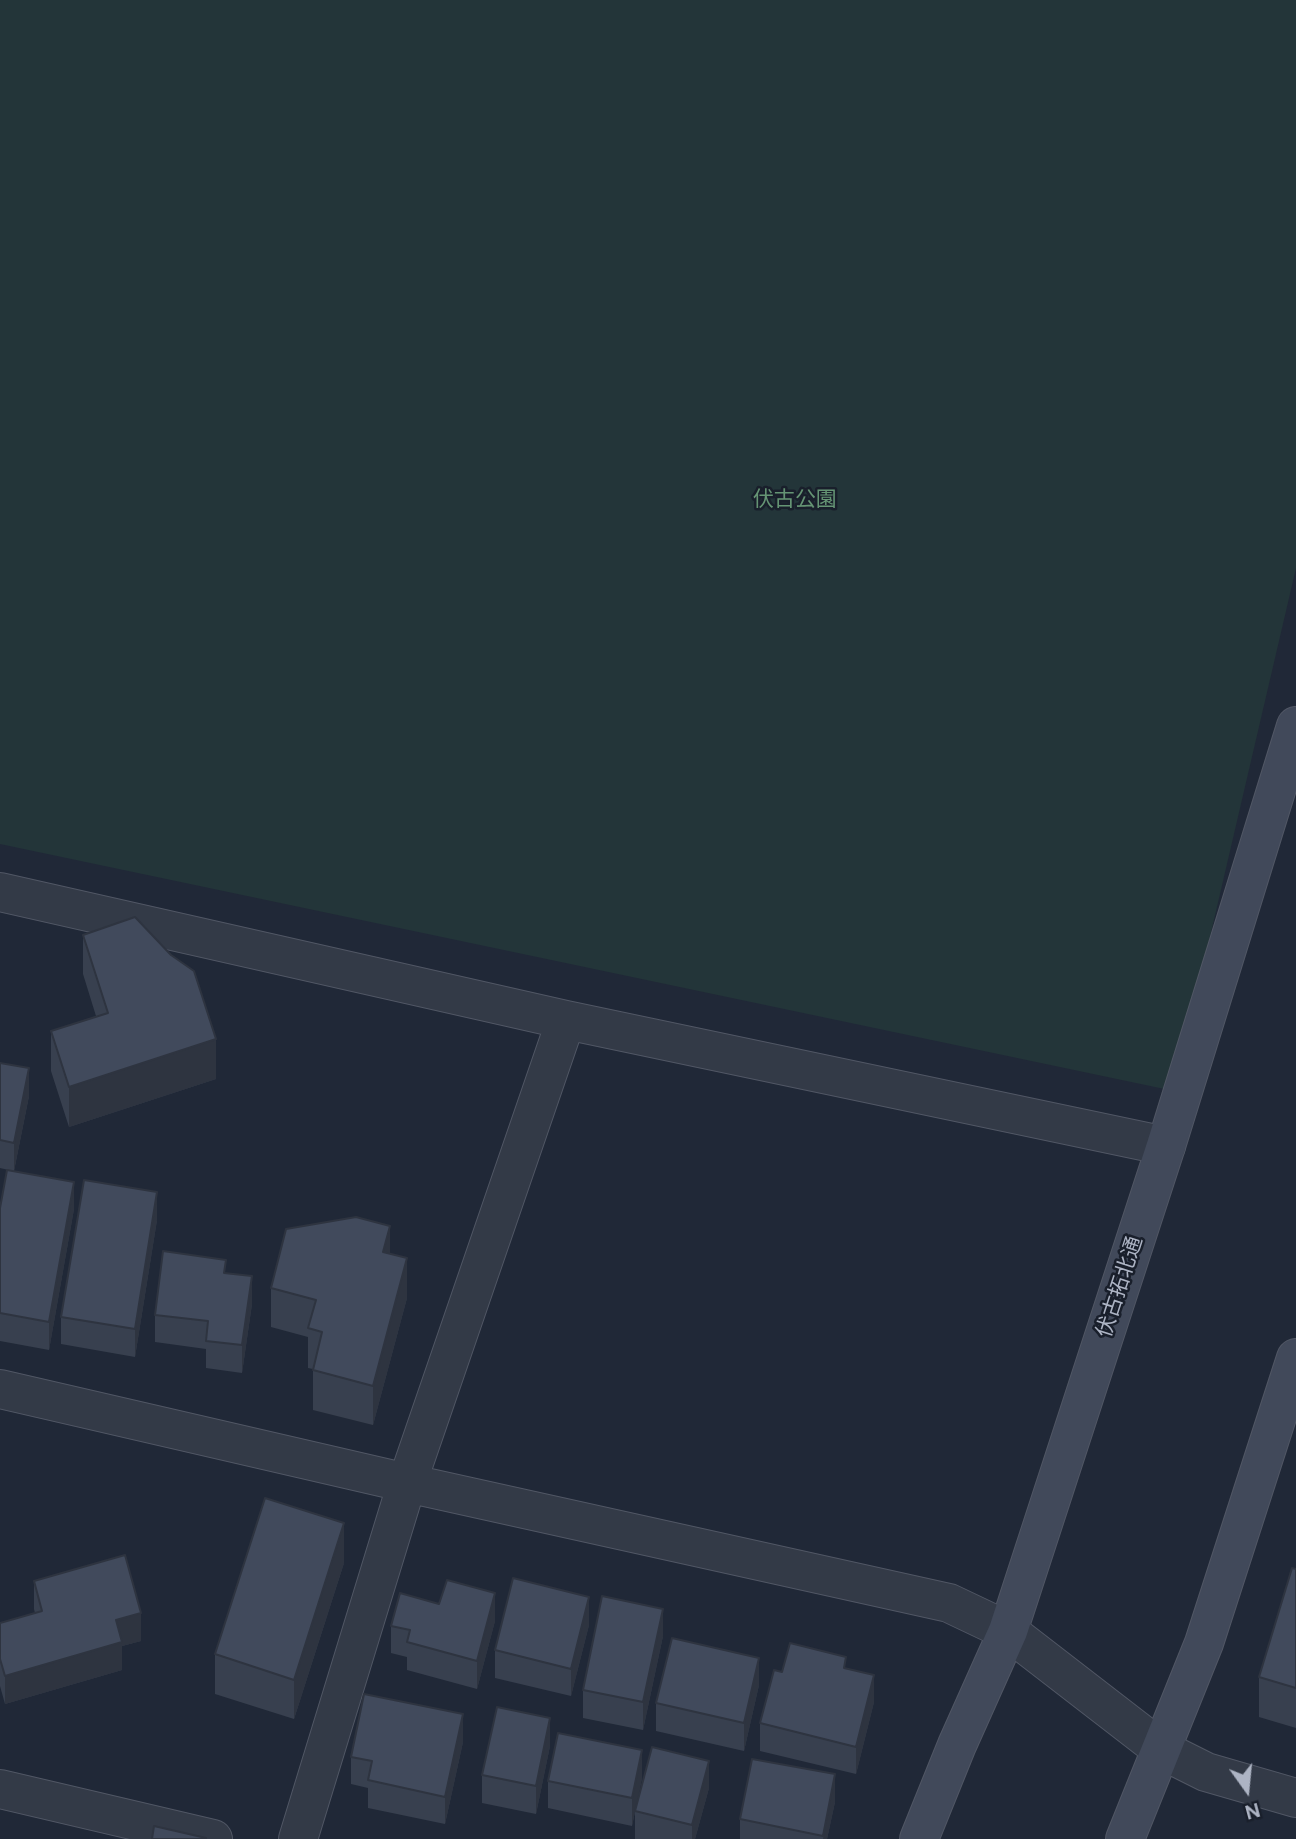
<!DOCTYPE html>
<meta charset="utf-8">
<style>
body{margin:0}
#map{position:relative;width:1296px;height:1839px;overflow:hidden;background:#202837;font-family:Figtree,sans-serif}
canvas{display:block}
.north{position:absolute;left:1212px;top:1755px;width:70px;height:70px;-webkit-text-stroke:5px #191f2b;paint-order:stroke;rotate:165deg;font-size:19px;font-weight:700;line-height:28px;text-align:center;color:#adb4c4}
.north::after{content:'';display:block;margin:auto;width:24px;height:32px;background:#adb4c4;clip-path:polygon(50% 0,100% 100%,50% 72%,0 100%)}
</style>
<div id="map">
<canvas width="1296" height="1839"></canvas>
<div class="north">N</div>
</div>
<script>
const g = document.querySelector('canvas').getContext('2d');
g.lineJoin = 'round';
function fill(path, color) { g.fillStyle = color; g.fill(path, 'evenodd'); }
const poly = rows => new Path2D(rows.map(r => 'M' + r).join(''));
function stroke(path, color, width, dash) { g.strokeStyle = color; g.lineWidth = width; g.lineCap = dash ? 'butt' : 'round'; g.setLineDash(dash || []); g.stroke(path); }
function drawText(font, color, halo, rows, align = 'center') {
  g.font = font + ' Figtree,"Noto Sans JP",sans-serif'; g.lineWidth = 5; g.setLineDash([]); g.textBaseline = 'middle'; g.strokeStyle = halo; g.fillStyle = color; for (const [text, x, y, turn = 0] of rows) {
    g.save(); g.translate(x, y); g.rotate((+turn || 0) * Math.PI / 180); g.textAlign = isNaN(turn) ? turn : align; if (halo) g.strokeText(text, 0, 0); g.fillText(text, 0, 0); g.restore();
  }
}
const green = poly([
 [0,0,1296,0,1296,568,1174,1091,0,844]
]);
const street = poly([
 [0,892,566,1020,1166,1146],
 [0,1389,407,1483,949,1603,1008,1631,1162,1750,1206,1772,1296,1798],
 [0,1789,213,1839],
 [298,1839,407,1483,566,1020]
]);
const secondary = poly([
 [919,1839,957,1745,1008,1631,1166,1146,1296,726],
 [1125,1839,1204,1643,1296,1358]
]);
const wall = poly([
 [83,935,216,1079,69,1127,51,1071,51,1031,96,1016,83,974],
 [0,1063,29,1096,14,1171,74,1209,49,1350,0,1341,0,1208,13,1171,0,1168],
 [157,1220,135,1357,61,1344,61,1317],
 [390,1253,407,1298,373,1425,313,1410,313,1369,308,1368,308,1337,271,1327,271,1288],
 [226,1273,252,1304,242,1373,206,1368,206,1349,155,1342,155,1315],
 [344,1563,294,1719,215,1694,215,1654],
 [1296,1569,1296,1728,1259,1717,1259,1677],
 [34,1581,141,1641,122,1646,122,1670,5,1704,0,1686,0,1623,35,1613,34,1609],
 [495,1621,477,1689,407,1670,407,1657,391,1653,391,1626],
 [589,1625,571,1696,495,1678,495,1650],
 [663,1636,643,1730,583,1718,583,1690],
 [846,1668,874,1702,856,1774,760,1751,760,1723,782,1672],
 [759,1685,744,1751,656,1731,656,1703],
 [463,1742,445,1824,368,1808,368,1788,351,1784,351,1757],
 [550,1746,536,1814,482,1803,482,1775],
 [642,1778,632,1826,548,1808,548,1781],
 [709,1788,695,1839,635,1839,635,1811],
 [835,1802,827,1839,740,1839,740,1819]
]);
const shadedWall = poly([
 [216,1039,216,1079,69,1127,69,1087],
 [29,1068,29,1096,14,1171,14,1143],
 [74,1182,74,1209,49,1350,49,1322],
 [157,1192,157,1220,135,1357,135,1329],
 [390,1226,390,1265,383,1252],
 [407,1258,407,1298,373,1425,373,1386],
 [252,1276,252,1304,242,1373,242,1345],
 [344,1523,344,1563,294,1719,294,1680],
 [495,1593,495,1621,477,1689,477,1661],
 [589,1597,589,1625,571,1696,571,1669],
 [663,1609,663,1636,643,1730,643,1702],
 [141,1613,141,1641,122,1646,122,1670,5,1704,5,1676,116,1620],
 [759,1658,759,1685,744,1751,744,1723],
 [874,1675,874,1702,856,1774,856,1747],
 [463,1714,463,1742,445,1824,445,1797],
 [550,1718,550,1746,536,1814,536,1786],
 [642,1750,642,1778,632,1826,632,1798],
 [709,1761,709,1788,695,1839,692,1839,692,1825],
 [835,1774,835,1802,827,1839,823,1839]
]);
const building = poly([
 [135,917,171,955,194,971,216,1039,69,1087,51,1031,108,1013,83,935,135,917],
 [0,1063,29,1068,14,1143,0,1140,0,1063],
 [7,1170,74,1182,49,1322,0,1313,0,1208,7,1170],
 [84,1180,157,1192,135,1329,61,1317,84,1180],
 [356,1217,390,1226,383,1252,407,1258,373,1386,313,1370,322,1332,308,1328,316,1300,271,1288,286,1229,356,1217],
 [163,1251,226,1260,224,1273,252,1276,242,1345,206,1341,208,1321,155,1315,163,1251],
 [265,1498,344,1523,294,1680,215,1654,265,1498],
 [125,1555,141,1613,116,1620,122,1642,5,1676,0,1659,0,1623,42,1611,34,1581,125,1555],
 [1292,1568,1296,1569,1296,1688,1259,1677,1292,1568],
 [513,1578,589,1597,571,1669,495,1650,513,1578],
 [447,1580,495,1593,477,1661,407,1642,410,1630,391,1626,400,1593,439,1604,447,1580],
 [602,1596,663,1609,643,1702,583,1690,602,1596],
 [672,1638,759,1658,744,1723,656,1703,672,1638],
 [790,1643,846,1657,844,1668,874,1675,856,1747,760,1723,774,1670,782,1672,790,1643],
 [364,1694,463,1714,445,1797,368,1780,372,1761,351,1757,364,1694],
 [497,1707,550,1718,536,1786,482,1775,497,1707],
 [558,1733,642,1750,632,1798,548,1781,558,1733],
 [652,1747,709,1761,692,1825,635,1811,652,1747],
 [752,1759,835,1774,823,1836,740,1819,752,1759],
 [154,1826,206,1838,206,1839,152,1839,154,1826]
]);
const parkNames = [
 ["伏古公園",795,500]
];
const streetNames = [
 ["伏古拓北通",1120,1287,-72]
];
fill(green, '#233539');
stroke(street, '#515765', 40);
stroke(secondary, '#515765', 40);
stroke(street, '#333a47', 38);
stroke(secondary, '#41495a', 38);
fill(wall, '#38404f');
fill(shadedWall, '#2e3440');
fill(building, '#414a5c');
stroke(building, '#2e3440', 2);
drawText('21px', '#659474', '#191f2b', parkNames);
drawText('21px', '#adb4c4', '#191f2b', streetNames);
</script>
